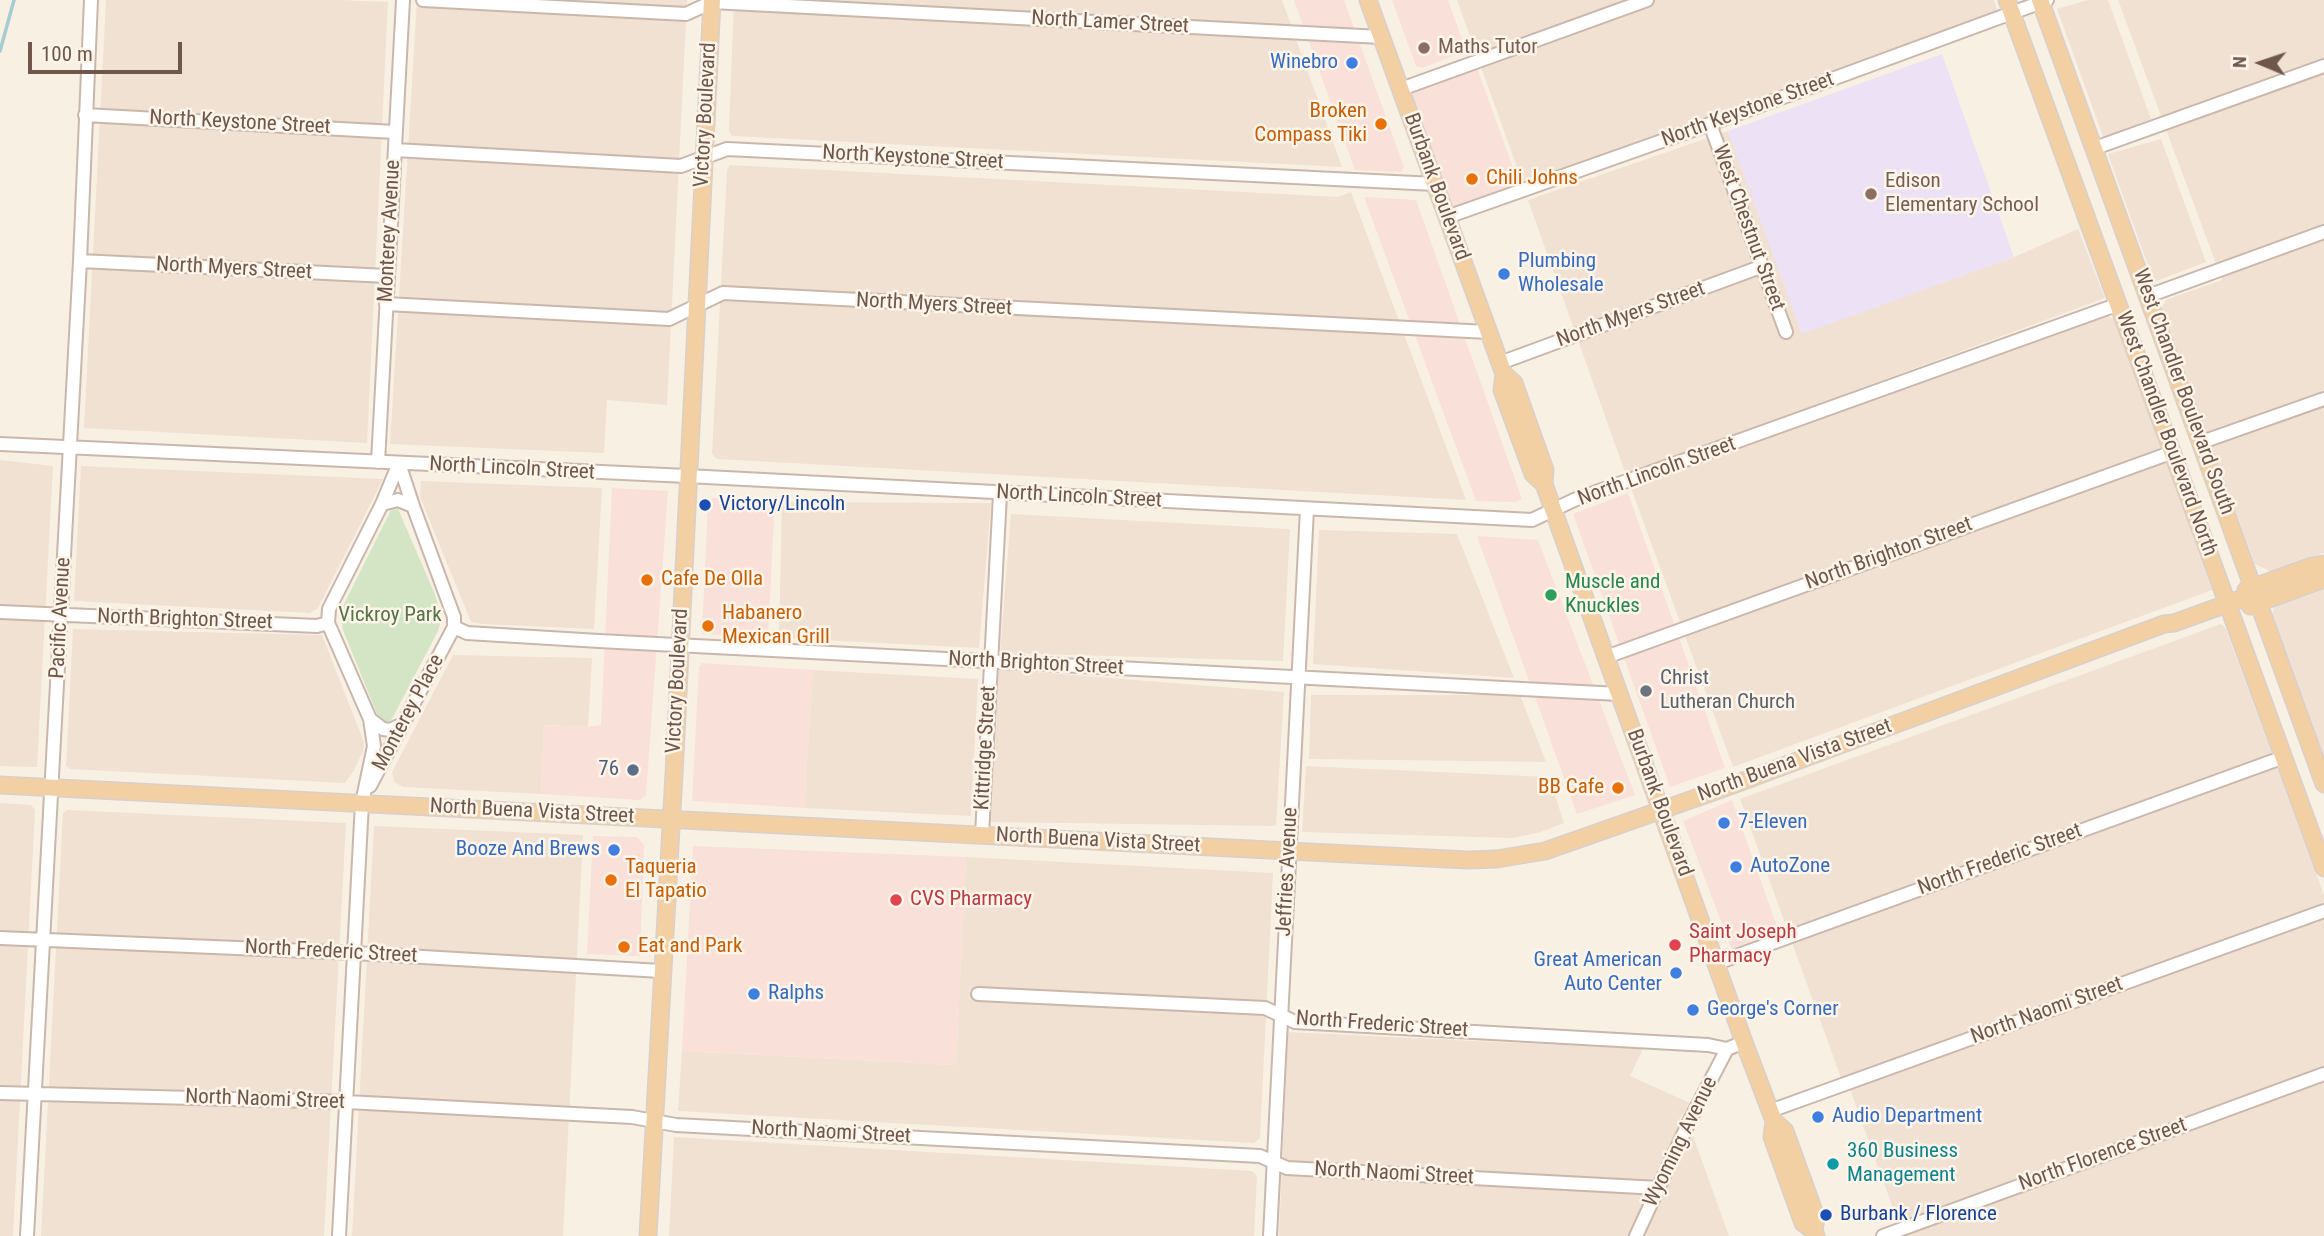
<!DOCTYPE html>
<style>
body{margin:0}
#map{position:relative;width:2324px;height:1236px;overflow:hidden;background:#f9f0e4;font-family:"Roboto Condensed",sans-serif}
canvas{display:block}
.north{position:absolute;left:2226px;top:28px;width:70px;height:70px;-webkit-text-stroke:5px #fdf4ea;paint-order:stroke;rotate:272deg;font-size:19px;font-weight:700;line-height:28px;text-align:center;color:#6f574c}
.north::after{content:'';display:block;margin:auto;width:24px;height:32px;background:#6f574c;clip-path:polygon(50% 0,100% 100%,50% 72%,0 100%)}
.scale{position:absolute;left:28px;top:42px;width:154px;height:32px;box-sizing:border-box;border:4px solid #6f574c;border-top:0;padding-left:9px;font-size:21px;line-height:24px;white-space:nowrap;color:#6f574c;-webkit-text-stroke:5px #fdf4ea;paint-order:stroke}
</style>
<div id="map">
<canvas width="2324" height="1236"></canvas>
<div class="north">N</div>
<div class="scale">100 m</div>
</div>
<script>
const g = document.querySelector('canvas').getContext('2d');
g.lineJoin = 'round';
function fill(path, color) { g.fillStyle = color; g.fill(path, 'evenodd'); }
const poly = rows => new Path2D(rows.map(r => 'M' + r).join(''));
function stroke(path, color, width, dash) { g.strokeStyle = color; g.lineWidth = width; g.lineCap = dash ? 'butt' : 'round'; g.setLineDash(dash || []); g.stroke(path); }
function drawText(font, color, halo, rows, align = 'center') {
  g.font = font + ' "Roboto Condensed",sans-serif'; g.lineWidth = 5; g.setLineDash([]); g.textBaseline = 'middle'; g.strokeStyle = halo; g.fillStyle = color; for (const [text, x, y, turn = 0] of rows) {
    g.save(); g.translate(x, y); g.rotate((+turn || 0) * Math.PI / 180); g.textAlign = isNaN(turn) ? turn : align; if (halo) g.strokeText(text, 0, 0); g.fillText(text, 0, 0); g.restore();
  }
}
const residential = poly([
 [106,0,342,0,388,2,367,443,84,428],
 [417,0,687,0,667,405,607,400,604,453,390,444],
 [734,0,1282,0,1342,167,732,136,729,131],
 [1457,0,1994,0,1997,10,1523,184],
 [2088,0,2108,0,2151,119,2104,139,2057,9],
 [2118,0,2324,0,2324,553,2272,572,2255,564,2160,310,2166,300,2222,280],
 [1728,131,1802,333,2014,257,2078,229,2105,298,1626,475,1528,200],
 [2161,139,2206,262,2154,282,2108,154],
 [730,165,1338,197,1351,192,1466,500,717,459,712,454,727,170],
 [2107,316,2114,319,2212,590,1733,767,1631,488],
 [0,460,53,466,37,767,0,766],
 [81,466,383,479,318,608,310,613,74,601],
 [421,481,602,488,594,629,482,624,471,622,420,497],
 [782,502,991,503,979,648,779,638],
 [1011,514,1290,529,1283,661,1000,653],
 [1319,530,1457,534,1514,678,1313,664],
 [2324,586,2324,757,2272,614,2276,603],
 [2221,624,2226,629,2324,895,2324,1236,1903,1236,1846,1078,1841,1078,1740,799],
 [73,629,322,635,364,742,363,751,353,772,345,783,70,769,66,766],
 [453,655,592,658,588,727,544,725,541,794,403,787,394,782,392,772],
 [999,669,1284,692,1276,825,1272,826,991,822],
 [813,670,978,679,971,816,804,808],
 [1311,695,1520,695,1546,762,1309,759],
 [1306,766,1549,777,1564,823,1541,832,1513,838,1302,832],
 [0,803,31,805,35,810,13,1236,0,1236],
 [67,810,346,823,324,1236,41,1236,63,813],
 [374,826,583,835,563,1236,352,1236],
 [966,857,1273,873,1260,1138,1254,1143,678,1111,682,1051,956,1065],
 [1288,1032,1643,1049,1630,1076,1690,1103,1677,1123,1692,1133,1729,1236,1279,1236],
 [674,1137,1252,1171,1257,1176,1254,1236,669,1236]
]);
const commercial = poly([
 [1294,0,1344,0,1404,167,1401,172,1355,170],
 [1392,0,1448,0,1466,51,1422,68,1416,66],
 [1474,60,1522,192,1450,213,1403,88],
 [1364,197,1416,200,1522,499,1516,502,1476,501],
 [612,488,668,491,646,795,640,800,541,794,544,725,588,727,601,725],
 [1628,493,1725,768,1670,787,1573,514],
 [713,498,775,500,768,637,702,634,708,503],
 [1477,536,1538,540,1635,795,1577,814],
 [702,663,813,670,804,808,692,801,699,667],
 [1732,800,1779,932,1732,950,1683,821],
 [593,836,637,837,644,845,640,956,587,954],
 [693,846,966,857,956,1065,682,1051]
]);
const education = poly([
 [1942,54,2014,257,1802,334,1728,131]
]);
const green = poly([
 [398,509,434,592,441,614,441,621,438,631,393,717,389,723,386,724,379,719,343,630,340,612,391,510]
]);
const stream = poly([
 [0,51,14,0]
]);
const minor = poly([
 [423,0,686,14,712,2,1381,37],
 [1401,89,1647,0],
 [85,115,395,132],
 [1710,124,1786,332],
 [2095,148,2324,66],
 [395,150,681,166,727,149,1435,184],
 [1447,217,1710,124,2047,0],
 [80,261,387,276],
 [2148,296,2324,232],
 [386,304,669,319,723,293,1488,332],
 [1500,363,1763,266],
 [2202,442,2324,399],
 [0,444,687,476,1532,520,1574,500,2119,304],
 [378,462,403,0],
 [382,504,398,500,413,506],
 [0,612,317,626,328,623],
 [454,627,467,633,599,641,1619,694],
 [1606,657,2173,452],
 [370,719,383,729,390,730,403,724],
 [370,786,454,627,454,617,413,506,399,463],
 [982,835,1000,494],
 [0,938,355,953,661,971],
 [1717,963,2284,757],
 [978,994,1265,1008,1295,1022,1708,1045,1727,1049,1744,1042],
 [0,1093,347,1102,574,1114,632,1117,676,1125,1260,1156,1287,1168,1659,1188],
 [1770,1111,2324,911],
 [27,1236,80,261,91,0],
 [339,1236,362,803,374,746,370,719,328,623,329,609,382,504,399,463],
 [1270,1236,1307,509],
 [1636,1236,1690,1120,1727,1049],
 [1883,1236,2324,1074]
]);
const major = poly([
 [1368,0,1504,374,1514,383,1545,470,1544,484,1744,1042,1774,1121,1785,1131,1816,1217,1814,1231,1816,1236],
 [2007,0,2324,868],
 [2040,0,2324,784],
 [1504,374,1502,390,1533,474,1544,484],
 [2246,590,2312,566,2324,564],
 [2250,606,2324,579],
 [0,785,1289,851,1468,860,1497,859,1545,851,1730,786,2164,624,2174,623,2249,596,2254,587],
 [1774,1121,1772,1137,1803,1223,1814,1231],
 [648,1236,674,774,712,0]
]);
const markers = [
 [1424,48,7,"#8d6e63"],
 [1352,63,7,"#3f7fe0"],
 [1381,124,7,"#e8710a"],
 [1472,179,7,"#e8710a"],
 [1871,194,7,"#8d6e63"],
 [1504,274,7,"#3f7fe0"],
 [705,505,7,"#1a4fb4"],
 [647,580,7,"#e8710a"],
 [1551,595,7,"#2e9e5b"],
 [708,626,7,"#e8710a"],
 [1646,691,7,"#6b7280"],
 [633,770,7,"#5c6f8a"],
 [1618,788,7,"#e8710a"],
 [1724,823,7,"#3f7fe0"],
 [614,850,7,"#3f7fe0"],
 [1736,867,7,"#3f7fe0"],
 [611,880,7,"#e8710a"],
 [896,900,7,"#e0444e"],
 [1675,945,7,"#e0444e"],
 [624,947,7,"#e8710a"],
 [1676,973,7,"#3f7fe0"],
 [754,994,7,"#3f7fe0"],
 [1693,1010,7,"#3f7fe0"],
 [1818,1117,7,"#3f7fe0"],
 [1833,1164,7,"#0f9aa8"],
 [1826,1215,7,"#1a4fb4"]
];
const streetNames = [
 ["North Lamer Street",1110,23,3],
 ["North Keystone Street",1748,110,-20],
 ["Victory Boulevard",706,115,-87],
 ["North Keystone Street",240,123,3],
 ["North Keystone Street",913,158,3],
 ["Burbank Boulevard",1436,187,70],
 ["West Chestnut Street",1748,228,70],
 ["Monterey Avenue",390,231,-87],
 ["North Myers Street",234,269,3],
 ["North Myers Street",934,305,3],
 ["North Myers Street",1631,315,-20],
 ["West Chandler Boulevard South",2183,392,70],
 ["West Chandler Boulevard North",2166,434,70],
 ["North Lincoln Street",512,469,3],
 ["North Lincoln Street",1657,472,-20],
 ["North Lincoln Street",1079,497,3],
 ["North Brighton Street",1889,554,-20],
 ["Pacific Avenue",61,618,-87],
 ["North Brighton Street",185,620,2],
 ["North Brighton Street",1036,664,3],
 ["Victory Boulevard",678,681,-87],
 ["Monterey Place",409,713,-62],
 ["Kittridge Street",986,748,-87],
 ["North Buena Vista Street",1795,761,-20],
 ["Burbank Boulevard",1659,803,70],
 ["North Buena Vista Street",532,812,3],
 ["North Buena Vista Street",1098,841,3],
 ["North Frederic Street",2000,860,-20],
 ["Jeffries Avenue",1288,872,-87],
 ["North Frederic Street",331,952,3],
 ["North Naomi Street",2047,1011,-20],
 ["North Frederic Street",1382,1025,4],
 ["North Naomi Street",265,1100,2],
 ["North Naomi Street",831,1133,3],
 ["Wyoming Avenue",1681,1142,-64],
 ["North Florence Street",2103,1155,-20],
 ["North Naomi Street",1394,1174,3]
];
const educationNames = [
 ["Maths Tutor",1438,48],
 ["Edison",1885,182],
 ["Elementary School",1885,206]
];
const shopNames = [
 ["Winebro",1338,63,"right"],
 ["Plumbing",1518,262],
 ["Wholesale",1518,286],
 ["7-Eleven",1738,823],
 ["Booze And Brews",600,850,"right"],
 ["AutoZone",1750,867],
 ["Great American",1662,961,"right"],
 ["Auto Center",1662,985,"right"],
 ["Ralphs",768,994],
 ["George's Corner",1707,1010],
 ["Audio Department",1832,1117]
];
const foodNames = [
 ["Broken",1367,112,"right"],
 ["Compass Tiki",1367,136,"right"],
 ["Chili Johns",1486,179],
 ["Cafe De Olla",661,580],
 ["Habanero",722,614],
 ["Mexican Grill",722,638],
 ["BB Cafe",1604,788,"right"],
 ["Taqueria",625,868],
 ["El Tapatio",625,892],
 ["Eat and Park",638,947]
];
const transitNames = [
 ["Victory/Lincoln",719,505],
 ["Burbank / Florence",1840,1215]
];
const leisureNames = [
 ["Muscle and",1565,583],
 ["Knuckles",1565,607]
];
const parkNames = [
 ["Vickroy Park",390,616]
];
const worshipNames = [
 ["Christ",1660,679],
 ["Lutheran Church",1660,703]
];
const serviceNames = [
 ["76",619,770]
];
const healthNames = [
 ["CVS Pharmacy",910,900],
 ["Saint Joseph",1689,933],
 ["Pharmacy",1689,957]
];
const cultureNames = [
 ["360 Business",1847,1152],
 ["Management",1847,1176]
];
fill(residential, '#f0e1d3');
fill(commercial, '#f9e0d9');
fill(education, '#ede1f6');
fill(green, '#d3e5c4');
stroke(stream, '#a2cdd1', 3.5);
stroke(minor, '#c9b7ac', 16);
stroke(major, '#d7d0cd', 19);
stroke(minor, '#fff', 12);
stroke(major, '#f2d0a3', 16);
for (const [x, y, r, color] of markers) { const dot = new Path2D(); dot.arc(x, y, r, 0, 2 * Math.PI); g.fillStyle = color; g.fill(dot); stroke(dot, '#fdf4ea', 2.5); }
drawText('21px', '#6f574c', '#fdf4ea', streetNames);
drawText('21px', '#785e54', '#fdf4ea', educationNames, 'left');
drawText('21px', '#366cbe', '#fdf4ea', shopNames, 'left');
drawText('21px', '#c56008', '#fdf4ea', foodNames, 'left');
drawText('21px', '#164399', '#fdf4ea', transitNames, 'left');
drawText('21px', '#27864d', '#fdf4ea', leisureNames, 'left');
drawText('21px', '#557446', '#fdf4ea', parkNames);
drawText('21px', '#5b616d', '#fdf4ea', worshipNames, 'left');
drawText('21px', '#4e5e75', '#fdf4ea', serviceNames, 'right');
drawText('21px', '#be3a42', '#fdf4ea', healthNames, 'left');
drawText('21px', '#0d838f', '#fdf4ea', cultureNames, 'left');
</script>
